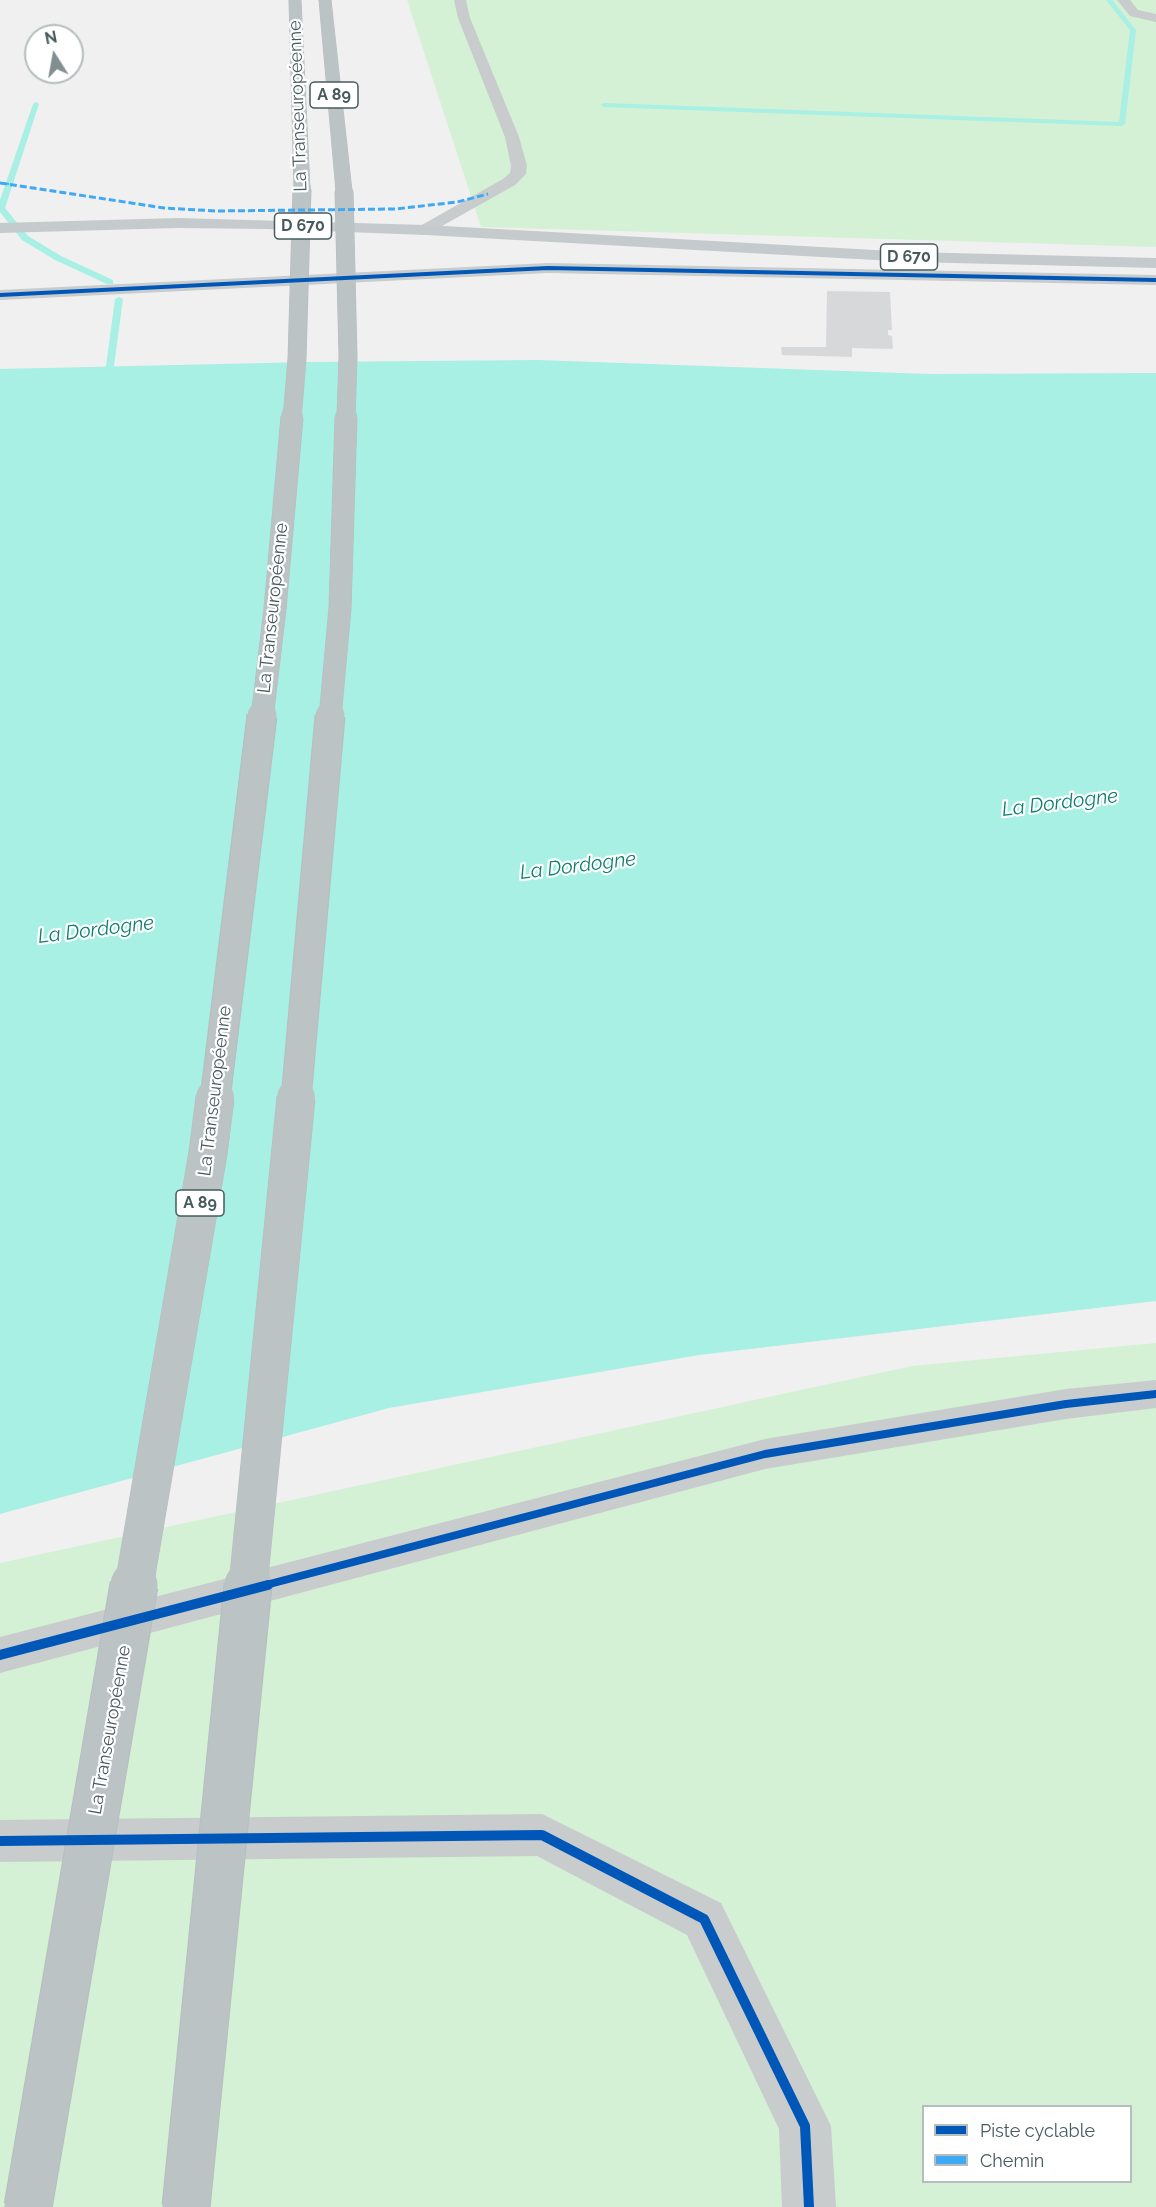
<!DOCTYPE html>
<meta charset="utf-8">
<style>
body{margin:0}
#map{position:relative;width:1156px;height:2207px;overflow:hidden;background:#f1f0f0;font-family:Raleway,sans-serif}
canvas{display:block}
.legend{position:absolute;left:922px;top:2105px;width:210px;height:78px;box-sizing:border-box;background:#fff;border:2px solid #b5bdbe;margin:0;padding:8px 10px;list-style:none;font-size:18px;color:#475b5d}
.legend li{display:flex;align-items:center;gap:12px;height:30px}
.legend b{width:30px;border:2px solid #b5bdbe}
.north{position:absolute;left:24px;top:24px;width:60px;height:60px;box-sizing:border-box;background:#fff;border:2px solid #b5bdbe;border-radius:50%;rotate:349deg;font-size:16px;font-weight:700;line-height:24px;text-align:center;color:#475b5d}
.north::after{content:'';display:block;margin:auto;width:21px;height:27px;background:#828f90;clip-path:polygon(50% 0,100% 100%,50% 72%,0 100%)}
</style>
<div id="map">
<canvas width="1156" height="2207"></canvas>
<ul class="legend">
<li><b style="height:8px;background:#0057b8"></b>Piste cyclable</li>
<li><b style="height:8px;background:#3fa9f5"></b>Chemin</li>
</ul>
<div class="north">N</div>
</div>
<script>
const g = document.querySelector('canvas').getContext('2d');
g.lineJoin = 'round';
function fill(path, color) { g.fillStyle = color; g.fill(path, 'evenodd'); }
const poly = rows => new Path2D(rows.map(r => 'M' + r).join(''));
function stroke(path, color, width, dash) { g.strokeStyle = color; g.lineWidth = width; g.lineCap = dash ? 'butt' : 'round'; g.setLineDash(dash || []); g.stroke(path); }
function drawText(font, color, halo, rows, align = 'center') {
  g.font = font + ' Raleway,sans-serif'; g.lineWidth = 4.5; g.setLineDash([]); g.textBaseline = 'middle'; g.strokeStyle = halo; g.fillStyle = color; for (const [text, x, y, turn = 0] of rows) {
    g.save(); g.translate(x, y); g.rotate((+turn || 0) * Math.PI / 180); g.textAlign = isNaN(turn) ? turn : align; if (halo) g.strokeText(text, 0, 0); g.fillText(text, 0, 0); g.restore();
  }
}
const green = poly([
 [407,0,1156,0,1156,247,481,227],
 [1156,1343,1156,2207,0,2207,0,1563,912,1366],
 [924,2106,1130,2106,1130,2182,924,2182]
]);
const water = poly([
 [538,360,929,374,1156,373,1156,1301,699,1355,389,1408,0,1514,0,369,309,362]
]);
const stream = poly([
 [1106,0,1112,0,1136,30,1125,124,1122,126,604,107,601,105,604,103,1119,122,1130,30,1106,0],
 [36,102,39,104,5,208,28,236,61,256,113,280,113,284,107,284,55,260,22,240,0,212,0,200,33,104,36,102],
 [119,297,123,299,114,366,108,385,104,388,100,385,106,366,115,299,119,297]
]);
const building = poly([
 [827,291,890,292,892,330,888,330,888,335,892,336,893,349,852,348,852,357,782,355,781,347,826,347]
]);
const minor = poly([
 [454,0,466,0,470,18,519,137,527,166,526,174,515,185,426,235,420,234,418,230,420,226,503,179,510,173,511,166,505,137,458,18,454,0],
 [1117,0,1130,0,1138,10,1156,14,1156,22,1130,16,1117,0],
 [548,263,1156,275,1156,285,548,273,0,300,0,290,548,263],
 [1156,1380,1156,1408,1066,1419,765,1469,0,1673,0,1637,765,1439,1066,1389,1156,1380],
 [542,1814,721,1903,831,2126,836,2207,782,2207,779,2129,687,1935,537,1856,0,1862,0,1820,542,1814]
]);
const major = poly([
 [178,218,426,225,911,252,1156,258,1156,268,911,262,426,235,266,229,178,228,0,233,0,223,178,218]
]);
const highway = poly([
 [289,0,301,0,310,189,302,194,294,189,289,0],
 [319,0,331,0,352,191,344,196,336,191,319,0]
]);
const highwayBridgeFar4 = poly([
 [344,191,348,357,346,419],
 [292,419,297,359,302,189]
]);
const highwayBridgeFar3 = poly([
 [262,718,275,609,292,417],
 [330,718,340,608,346,417]
]);
const highwayBridgeFar2 = poly([
 [215,1099,262,716],
 [296,1099,330,716]
]);
const highwayBridgeFar1 = poly([
 [134,1586,208,1153,215,1098],
 [248,1586,296,1098]
]);
const highwayBridge = poly([
 [28,2207,134,1585],
 [186,2207,248,1585]
]);
const quietFar1 = poly([
 [0,183,9,184]
]);
const quiet = poly([
 [0,183,164,208,216,211,395,209,457,202,488,194]
]);
const cyclewayFar2 = poly([
 [0,295,548,268,1156,280]
]);
const cyclewayFar1 = poly([
 [262,1586,765,1454,1066,1404,1156,1394]
]);
const cycleway = poly([
 [0,1655,268,1585],
 [0,1841,542,1835,704,1919,805,2126,809,2207]
]);
const shields = [
 [334,95,48],
 [303,226,57],
 [909,257,57],
 [200,1203,48]
];
const shieldNames = [
 ["A 89",334,95],
 ["D 670",303,226],
 ["D 670",909,257],
 ["A 89",200,1203]
];
const streetNames = [
 ["La Transeuropéenne",298,106,-92],
 ["La Transeuropéenne",273,608,-84],
 ["La Transeuropéenne",215,1091,-83],
 ["La Transeuropéenne",110,1730,-80]
];
const waterNames = [
 ["La Dordogne",1060,803,-7],
 ["La Dordogne",578,866,-7],
 ["La Dordogne",96,930,-7]
];
fill(green, '#d4f0d5');
fill(water, '#a8efe4');
fill(stream, '#a8efe4');
fill(building, '#d7d8d9');
stroke(highway, '#b5bec0', 1);
fill(minor, '#c8cccc');
fill(major, '#c5cbcc');
fill(highway, '#bbc3c4');
stroke(highwayBridgeFar4, '#b5bec0', 19, []);
stroke(highwayBridgeFar3, '#b5bec0', 23, []);
stroke(highwayBridgeFar2, '#b5bec0', 31, []);
stroke(highwayBridgeFar1, '#b5bec0', 39, []);
stroke(highwayBridge, '#b5bec0', 49, []);
stroke(highwayBridgeFar4, '#bbc3c4', 18);
stroke(highwayBridgeFar3, '#bbc3c4', 22);
stroke(highwayBridgeFar2, '#bbc3c4', 29);
stroke(highwayBridgeFar1, '#bbc3c4', 38);
stroke(highwayBridge, '#bbc3c4', 47);
stroke(quietFar1, '#3fa9f5', 2, [5, 2]);
stroke(quiet, '#3fa9f5', 3, [7, 3]);
stroke(cyclewayFar2, '#0057b8', 4);
stroke(cyclewayFar1, '#0057b8', 8);
stroke(cycleway, '#0057b8', 10);
for (const [x, y, w] of shields) { const box = new Path2D(); box.roundRect(x - w / 2, y - 13, w, 26, 4.5); g.fillStyle = '#fff'; g.fill(box); stroke(box, '#475b5d', 1.5); }
drawText('bold 16px', '#475b5d', null, shieldNames);
drawText('18px', '#475b5d', '#fff', streetNames);
drawText('italic 20px', '#0c7f6e', '#fff', waterNames);
</script>
